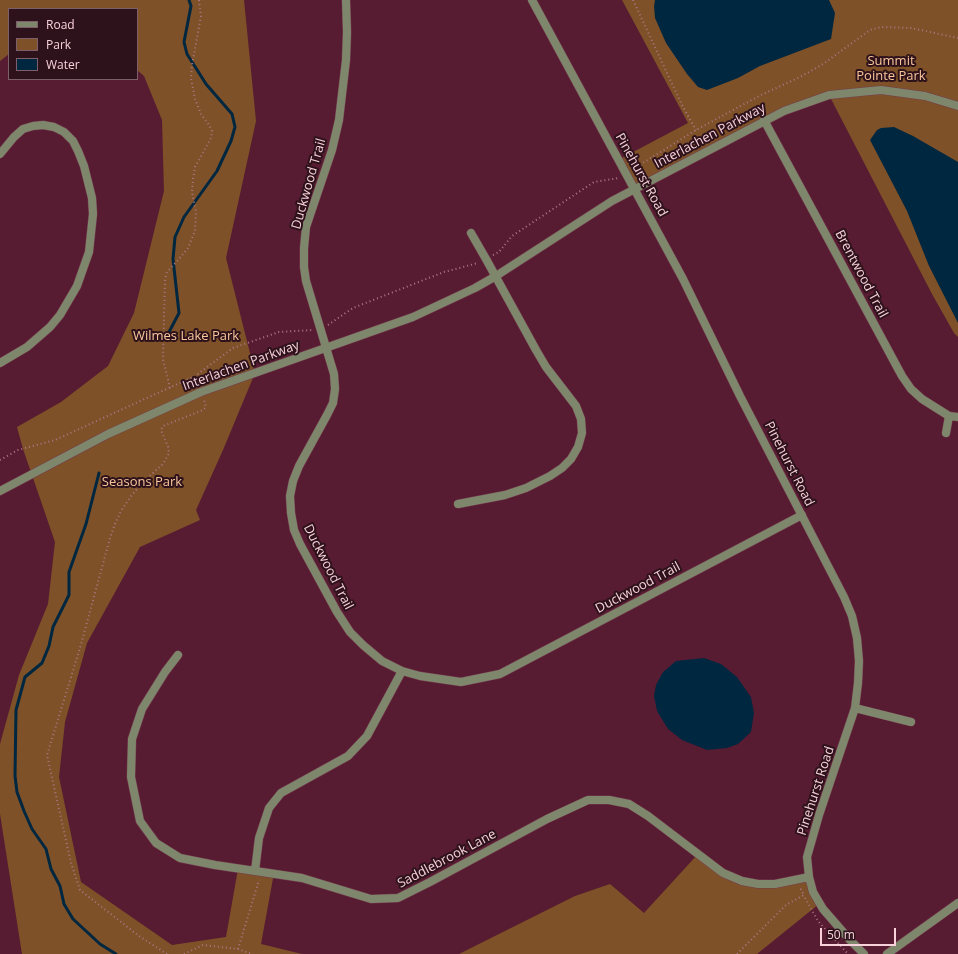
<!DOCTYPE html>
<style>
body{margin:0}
#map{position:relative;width:958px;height:954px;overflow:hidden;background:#581c32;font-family:"Open Sans",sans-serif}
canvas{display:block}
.legend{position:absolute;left:8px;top:8px;width:130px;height:72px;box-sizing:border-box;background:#2d121b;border:1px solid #7e5e68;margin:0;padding:5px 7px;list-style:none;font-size:12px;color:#f8d1db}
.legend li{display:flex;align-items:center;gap:8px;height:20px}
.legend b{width:20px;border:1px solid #7e5e68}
.scale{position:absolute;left:820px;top:928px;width:76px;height:18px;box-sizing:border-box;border:2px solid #f8d1db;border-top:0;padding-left:5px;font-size:12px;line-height:14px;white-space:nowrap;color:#f8d1db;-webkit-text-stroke:3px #2d121b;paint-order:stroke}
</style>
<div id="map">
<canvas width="958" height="954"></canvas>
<ul class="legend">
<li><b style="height:5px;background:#7e876b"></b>Road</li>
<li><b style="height:11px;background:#7e5128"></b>Park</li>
<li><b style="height:11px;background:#002740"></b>Water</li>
</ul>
<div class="scale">50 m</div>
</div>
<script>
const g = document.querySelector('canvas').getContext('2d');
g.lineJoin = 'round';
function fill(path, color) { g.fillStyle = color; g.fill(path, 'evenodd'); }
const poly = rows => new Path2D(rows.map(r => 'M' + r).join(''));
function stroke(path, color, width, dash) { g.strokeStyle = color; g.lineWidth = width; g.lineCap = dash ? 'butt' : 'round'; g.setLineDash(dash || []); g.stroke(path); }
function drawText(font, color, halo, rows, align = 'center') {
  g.font = font + ' "Open Sans",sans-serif'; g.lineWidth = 4; g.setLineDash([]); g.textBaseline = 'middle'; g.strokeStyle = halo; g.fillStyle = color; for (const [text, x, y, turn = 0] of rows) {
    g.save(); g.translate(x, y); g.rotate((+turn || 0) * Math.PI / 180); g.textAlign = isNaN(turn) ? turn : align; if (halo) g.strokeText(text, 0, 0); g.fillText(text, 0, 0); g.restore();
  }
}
const green = poly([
 [0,0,244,0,256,121,226,258,255,373,223,450,196,510,200,520,140,547,87,643,65,722,59,777,81,882,172,945,226,937,238,869,274,873,261,944,302,954,22,954,0,814,0,744,19,675,48,604,55,542,23,449,17,427,61,402,108,366,134,313,164,191,162,120,144,76,137,70,137,9,9,9,9,54,0,61],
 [622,0,958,0,958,337,954,333,932,294,829,95,807,102,635,189,618,160,688,123],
 [698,854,723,873,758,884,809,877,819,904,757,954,459,954,575,896,610,884,644,913]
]);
const water = poly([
 [655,0,829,0,835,13,831,39,760,66,738,78,707,90,698,87,687,74,666,43,655,18,654,6],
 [894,127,913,136,958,162,958,323,929,266,907,211,870,140,877,130,881,128],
 [704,658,721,664,737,677,751,697,754,713,751,732,738,744,727,748,707,750,682,740,668,729,657,711,654,696,656,685,663,672,676,661]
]);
const stream = poly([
 [169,332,179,313,173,259,175,237,184,217,217,171,231,141,235,127,232,114,206,84,187,54,184,42,191,6,189,0],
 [99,473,86,524,69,572,69,595,53,627,49,646,42,663,25,677,16,710,15,776,17,792,24,811,32,829,46,849,51,869,60,886,64,904,73,919,100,944,116,954]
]);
const path = poly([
 [633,0,682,105,696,130],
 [633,169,696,130,761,95,800,77,823,64,870,30,881,27,911,28,958,38],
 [493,255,499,252,512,236,594,182,619,178],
 [328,325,353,308,444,272,478,263],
 [195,376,198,385],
 [170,388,163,359,165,279,167,272,178,260,188,248,195,231,196,212,192,192,193,179,195,167,211,138,212,131,209,125,201,114,195,99,191,78,192,65,201,16,199,0],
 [0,460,18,450,55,440,195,376,233,348,279,332,313,330],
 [805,898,818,921,848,954],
 [238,949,259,880],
 [167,954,139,936,80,890,71,863,47,755,80,648,110,538,115,524,121,511,131,496,143,482,163,464,167,457,169,453,168,447,161,430,163,426,203,410,206,407,204,400],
 [184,954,203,945,238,949,252,954],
 [737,954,786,905,804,895,800,888]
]);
const minor = poly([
 [346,0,347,32,346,60,339,120,332,150,306,227,304,248,304,267,306,281,334,374,335,389,333,403,327,415,299,466,293,481,290,496,291,513,294,530,300,544,337,612,350,632,363,645,382,661,402,671,420,676,461,682,500,674,802,515],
 [532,0,683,279,740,396,844,597,852,616,857,638,859,661,858,683,855,708,819,815,807,857,809,877,813,892,823,909,850,940,864,954],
 [764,120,902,376,911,389,922,399,949,416,958,417],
 [0,154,14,137,23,129,33,126,43,125,54,127,64,132,73,141,78,151,84,166,92,198,93,214,89,252,77,286,60,315,50,327,27,347,0,363],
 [946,433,949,416],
 [458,504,505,495,526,488,550,476,562,468,571,459,578,447,582,433,581,419,576,406,546,367,536,350,486,259,471,233],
 [178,655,165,672,142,709,132,739,131,777,140,821,156,843,180,858,215,865,302,878,371,899,398,898,430,882,547,819,588,800,609,800,629,804,648,816,723,873,742,881,758,884,775,884,809,877],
 [855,708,911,722],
 [255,871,259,838,269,808,281,793,348,756,367,736,402,671],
 [887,954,958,903]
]);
const tertiary = poly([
 [0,491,108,434,201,392,413,317,475,288,496,276,612,201,784,111,829,95,881,90,925,96,958,106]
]);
const parkNames = [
 ["Summit",891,61],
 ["Pointe Park",891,76],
 ["Wilmes Lake Park",186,336],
 ["Seasons Park",142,482]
];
const streetNames = [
 ["Interlachen Parkway",710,136,-28],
 ["Pinehurst Road",641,175,61],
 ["Duckwood Trail",309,184,-74],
 ["Brentwood Trail",861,274,62],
 ["Interlachen Parkway",241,366,-20],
 ["Pinehurst Road",789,464,63],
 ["Duckwood Trail",328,567,63],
 ["Duckwood Trail",638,588,-28],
 ["Pinehurst Road",816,791,-72],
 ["Saddlebrook Lane",447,859,-28]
];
fill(green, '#7e5128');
fill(water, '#002740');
stroke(stream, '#002740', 3);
stroke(minor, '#753d50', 9);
stroke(tertiary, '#753d50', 9);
stroke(path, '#aa7888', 2, [1, 3]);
stroke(minor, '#7e876b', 8);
stroke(tertiary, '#7e876b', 8);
drawText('13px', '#fac69c', '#2d121b', parkNames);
drawText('13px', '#f8d1db', '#2d121b', streetNames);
</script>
